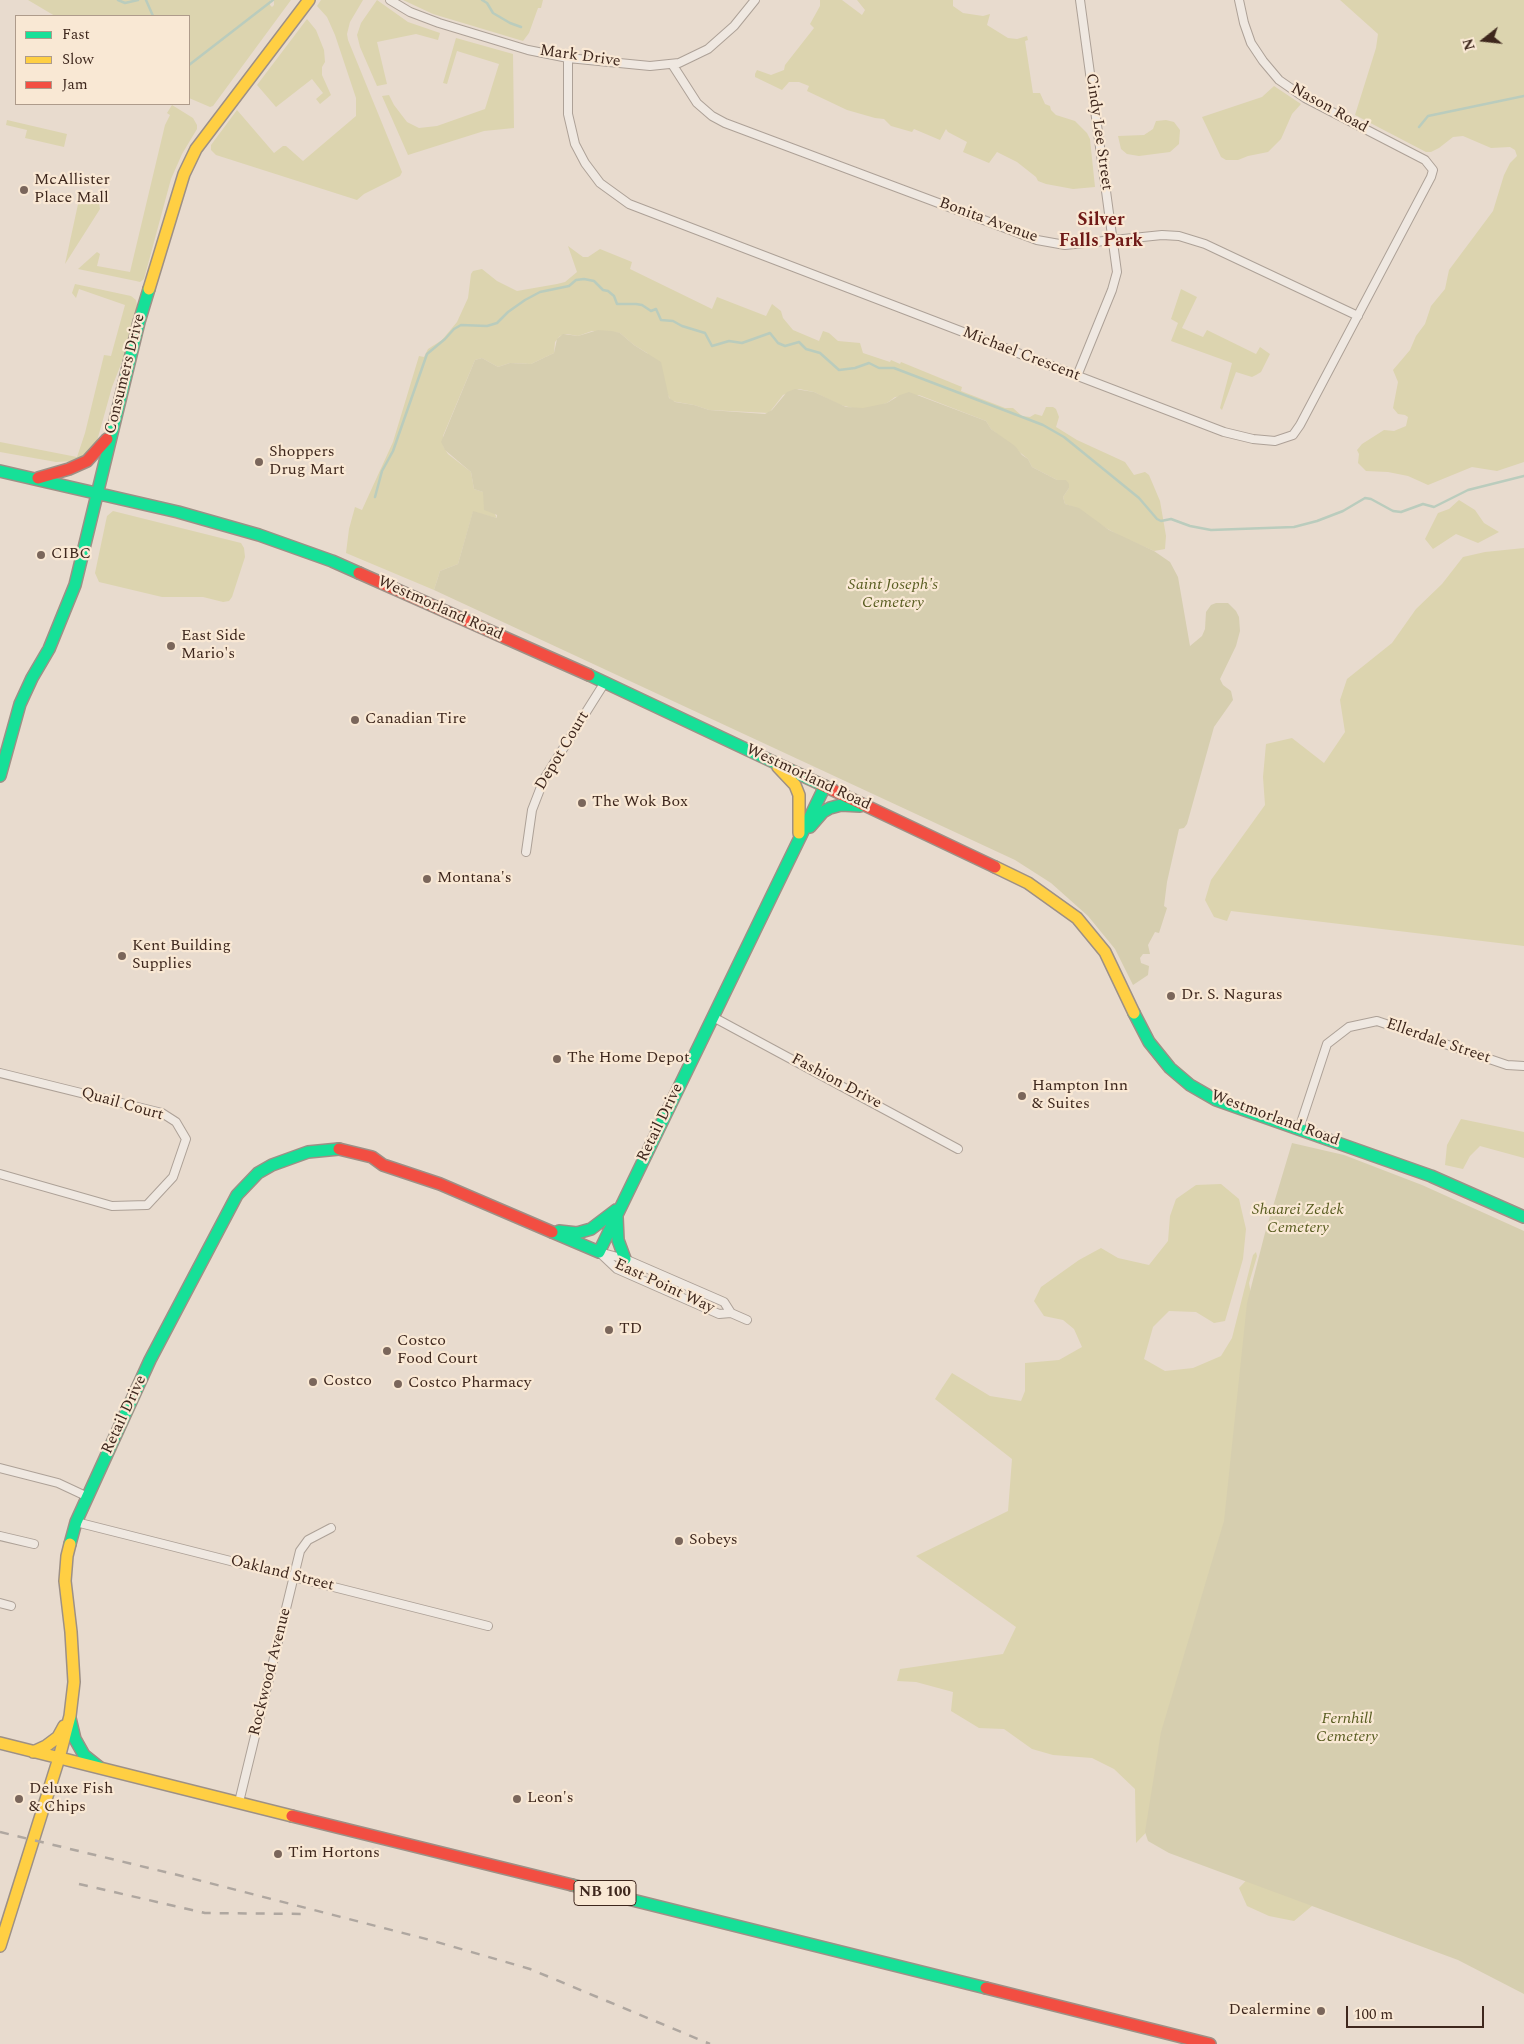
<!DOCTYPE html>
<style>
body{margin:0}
#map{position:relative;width:1524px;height:2044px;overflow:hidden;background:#e8dbce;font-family:Spectral,serif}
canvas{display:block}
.legend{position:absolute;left:15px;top:15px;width:175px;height:90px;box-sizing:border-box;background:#f9e8d4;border:1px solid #ae9b8b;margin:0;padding:6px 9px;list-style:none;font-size:15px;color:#3e271d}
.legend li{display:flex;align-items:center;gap:10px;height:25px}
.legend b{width:25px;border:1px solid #ae9b8b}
.north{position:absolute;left:1459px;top:15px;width:50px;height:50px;-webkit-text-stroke:4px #f9e8d4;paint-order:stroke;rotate:254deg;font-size:14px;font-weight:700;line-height:20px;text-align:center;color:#3e271d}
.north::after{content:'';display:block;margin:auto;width:18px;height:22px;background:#3e271d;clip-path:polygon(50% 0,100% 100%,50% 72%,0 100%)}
.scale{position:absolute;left:1346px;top:2006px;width:138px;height:22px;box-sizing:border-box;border:2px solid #3e271d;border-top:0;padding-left:6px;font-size:15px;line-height:18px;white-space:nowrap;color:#3e271d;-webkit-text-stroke:4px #f9e8d4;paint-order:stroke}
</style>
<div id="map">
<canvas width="1524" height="2044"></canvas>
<ul class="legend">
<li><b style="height:6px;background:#16e098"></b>Fast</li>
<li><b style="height:6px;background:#ffcf43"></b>Slow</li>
<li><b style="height:6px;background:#f24e42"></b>Jam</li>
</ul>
<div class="north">N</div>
<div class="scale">100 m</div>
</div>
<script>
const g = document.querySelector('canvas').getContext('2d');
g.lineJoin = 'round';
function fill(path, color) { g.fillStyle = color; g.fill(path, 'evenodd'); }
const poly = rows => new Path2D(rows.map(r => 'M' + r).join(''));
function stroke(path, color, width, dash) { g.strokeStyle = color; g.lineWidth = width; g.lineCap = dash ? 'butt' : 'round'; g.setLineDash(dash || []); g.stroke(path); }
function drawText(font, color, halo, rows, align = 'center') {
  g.font = font + ' Spectral,serif'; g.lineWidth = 4.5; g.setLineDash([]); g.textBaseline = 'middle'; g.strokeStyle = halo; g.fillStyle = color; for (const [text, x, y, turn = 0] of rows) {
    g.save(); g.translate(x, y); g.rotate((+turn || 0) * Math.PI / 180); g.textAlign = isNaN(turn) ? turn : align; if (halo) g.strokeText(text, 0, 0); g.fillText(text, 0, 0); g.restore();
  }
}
const green = poly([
 [28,0,270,0,270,5,272,7,274,5,274,0,291,0,213,106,210,107,189,98,189,16,55,16],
 [321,0,363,0,350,22,347,34,348,40,402,172,400,176,364,194,357,200,216,155,211,150,211,145,237,110,274,153,283,146,286,146,303,161,356,116,356,98,335,35,327,17,317,6],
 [377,0,408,22,440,33,438,40,416,34,377,42,387,84,377,86,360,47,357,35,361,23],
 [403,0,543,0,541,8,538,8,529,33,523,41,433,14],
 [820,0,842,0,862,15,865,10,857,0,953,0,953,6,963,13,983,16,990,14,987,25,1008,38,1017,39,1027,36,1028,40,1025,41,1033,93,1040,93,1045,104,1050,106,1051,110,1056,115,1075,121,1087,133,1090,139,1095,187,1073,189,1046,184,1038,181,1036,177,1017,162,997,152,989,163,963,152,967,142,948,132,946,129,940,140,914,129,912,132,891,126,884,119,875,118,847,110,807,91,809,86,799,82,789,82,782,90,755,77,755,74,757,70,771,75,784,70,785,65,814,28,810,24,820,6],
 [1340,0,1524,0,1524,462,1497,471,1472,467,1428,485,1408,476,1388,472,1366,471,1358,463,1359,454,1357,450,1362,444,1384,430,1394,431,1406,426,1408,417,1405,415,1398,414,1393,408,1398,382,1393,370,1410,350,1416,336,1425,324,1431,306,1445,289,1449,270,1493,211,1504,175,1510,163,1517,156,1515,150,1510,147,1491,148,1463,136,1453,137,1439,148,1431,152,1426,152,1355,115,1376,48,1378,34],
 [307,19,316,30,324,50,325,62,322,67,322,75,331,95,320,104,316,99,323,93,312,79,276,107,257,85],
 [456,38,513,54,514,128,484,131,408,155,382,96,389,95,394,105,407,122,419,128,437,126,485,109,499,64,457,51,447,84,443,83],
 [1274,86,1301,104,1292,114,1281,139,1268,152,1248,156,1238,160,1226,160,1221,157,1202,117,1262,97],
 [172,105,193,118,197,125,197,129,182,154,171,179,144,279,140,282,136,281,78,269,97,252,100,254,97,266,130,272,165,125,170,115,167,113],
 [7,120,67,134,64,147,25,138,27,130,6,125],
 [1166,120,1174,122,1180,130,1179,144,1170,152,1139,156,1127,154,1121,149,1118,136,1144,135,1153,129,1156,121],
 [80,195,96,199,99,203,100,209,65,264],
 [568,246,583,257,588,257,600,249,632,262,630,269,712,309,717,297,766,316,772,304,781,311,783,318,793,330,819,341,823,331,829,333,838,341,860,343,863,353,890,362,891,360,900,364,901,362,962,387,961,391,1005,408,1013,408,1022,416,1030,417,1035,414,1042,416,1046,407,1053,407,1056,409,1059,417,1056,427,1077,440,1125,462,1134,475,1145,472,1149,475,1160,501,1166,536,1165,549,1154,551,1120,536,1099,524,1079,509,1065,504,1063,497,1069,488,1062,480,1057,480,1032,467,1028,459,991,429,986,421,919,395,895,397,887,403,871,408,853,408,840,405,814,392,799,389,783,395,769,413,709,410,694,405,671,401,647,353,634,345,620,333,592,331,578,336,567,334,560,336,555,342,554,353,531,364,510,363,498,367,482,358,475,360,443,436,443,446,448,454,471,472,474,489,483,492,497,518,473,512,458,564,440,571,434,590,346,553,349,529,355,507,362,510,393,442,419,356,424,357,428,349,442,340,457,322,468,298,471,274,473,271,482,269,497,281,517,291,557,284,565,282,577,272],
 [75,284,131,296,136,300,137,305,128,344,126,343,125,348,127,349,112,387,97,441,85,456,75,461,56,462,0,452,0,442,77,457,85,433,104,355,111,356,125,305,79,289,76,298,72,293],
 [1181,289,1197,297,1182,328,1203,337,1207,330,1256,354,1260,347,1270,354,1261,372,1256,375,1252,377,1236,372,1222,410,1220,408,1232,363,1171,341,1178,323,1171,319],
 [1459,500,1475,510,1484,523,1499,532,1478,543,1456,534,1433,549,1425,539,1438,513,1449,509],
 [113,511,241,543,244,548,245,557,232,597,229,601,223,602,203,597,162,597,99,582,95,573,107,516],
 [1524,548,1524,946,1231,911,1227,921,1214,917,1205,900,1211,880,1265,805,1263,777,1266,744,1292,738,1324,763,1345,732,1340,700,1347,679,1392,643,1416,609,1442,584,1463,557,1485,552],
 [1461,1119,1524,1132,1524,1158,1480,1146,1470,1156,1463,1169,1445,1165,1447,1145],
 [1221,1184,1239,1199,1246,1229,1243,1259,1225,1321,1214,1323,1196,1312,1169,1311,1153,1327,1144,1359,1165,1371,1193,1368,1221,1356,1232,1338,1253,1255,1256,1252,1257,1256,1249,1283,1356,1911,1312,1906,1294,1921,1269,1916,1247,1906,1239,1888,1259,1867,1160,1818,1136,1843,1135,1789,1114,1769,1092,1758,1053,1755,1032,1749,1004,1729,979,1728,951,1711,953,1692,916,1682,897,1681,900,1669,1003,1654,1016,1627,916,1556,1008,1511,1012,1459,935,1399,940,1391,952,1373,990,1396,1021,1401,1025,1391,1025,1363,1059,1360,1082,1347,1074,1329,1063,1320,1044,1316,1034,1301,1041,1287,1079,1260,1101,1248,1118,1258,1149,1265,1168,1241,1170,1216,1176,1199,1196,1185]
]);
const cemetery = poly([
 [598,330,612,331,620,333,634,345,661,362,669,398,675,402,694,405,709,410,765,414,772,410,787,392,795,389,814,392,846,407,863,408,887,403,900,395,909,392,986,421,991,429,1015,446,1022,455,1028,459,1032,467,1057,480,1066,480,1069,484,1069,488,1063,497,1065,504,1079,508,1109,530,1154,551,1170,562,1178,577,1190,646,1202,636,1205,629,1206,612,1211,605,1216,603,1228,603,1236,611,1239,617,1240,631,1236,646,1220,679,1223,685,1231,691,1233,700,1214,727,1187,824,1184,828,1179,829,1167,882,1164,906,1167,908,1159,933,1155,932,1148,945,1150,954,1143,954,1140,958,1141,963,1149,966,1148,975,1133,985,1115,949,1088,916,1051,883,1015,860,434,590,440,571,458,564,473,511,497,518,497,515,484,510,483,492,474,489,471,472,445,450,441,442,475,360,482,358,498,367,510,363,531,364,554,353,557,339,563,334,578,336],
 [1292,1143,1344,1155,1422,1185,1524,1231,1524,1994,1458,1960,1169,1853,1148,1841,1145,1832,1161,1732,1224,1521,1247,1303,1265,1233]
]);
const stream = poly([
 [118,0,125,3,138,0],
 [146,0,153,16],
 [482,0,487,3,493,13,510,23,521,27],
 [189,65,273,0],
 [1419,127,1428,116,1524,96],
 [375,497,382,471,393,451,427,354,445,339,454,329,461,325,487,326,497,323,508,312,525,300,540,292,569,286,576,280,584,279,594,281,603,290,608,291,614,296,617,304,636,304,642,305,651,311,656,309,661,320,673,321,682,326,705,333,712,346,729,341,742,343,770,333,778,343,785,346,799,342,806,349,820,353,839,370,855,368,869,363,879,368,894,368,1043,425,1064,437,1139,498,1157,519,1161,521,1171,519,1190,526,1211,530,1294,527,1317,521,1343,511,1365,498,1371,499,1393,511,1401,512,1423,504,1434,507,1468,490,1524,476]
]);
const street = poly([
 [390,0,410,12,439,23,528,50,568,58,650,66,679,63,708,49,734,26,755,0],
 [568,58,568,114,575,144,585,163,600,183,629,204,1224,432,1253,439,1275,441,1293,435,1300,425,1431,177,1433,170,1425,160,1305,98,1279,80,1263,61,1251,43,1244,23,1239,0],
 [672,64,697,103,712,116,725,123,1037,240,1065,245,1162,235,1179,236,1205,244,1358,316],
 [1077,376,1112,290,1117,272,1080,0],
 [526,852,532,810,544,779,605,682],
 [713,1017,958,1149],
 [0,1073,162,1113,176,1122,186,1139,173,1177,147,1205,112,1206,0,1174],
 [1299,1129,1327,1044,1349,1027,1377,1021,1507,1065,1524,1066],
 [599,1252,617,1269,719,1314,731,1313,747,1320],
 [599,1252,625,1259,724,1302,731,1313],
 [0,1468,58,1483,88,1497],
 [76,1522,488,1626],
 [0,1536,34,1544],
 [0,1603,11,1606],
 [239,1802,300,1551,308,1540,331,1528]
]);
const fast = poly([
 [0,471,178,512,259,535,332,561,359,573],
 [589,675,820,784],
 [0,776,20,704,32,678,49,649,75,585,139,322,149,289],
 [810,827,823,812,830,808,841,805,860,806],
 [1134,1013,1149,1042,1170,1068,1190,1085,1216,1100,1431,1176,1524,1217],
 [617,1217,618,1240,625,1259],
 [559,1231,577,1233,591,1229,616,1210],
 [552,1232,599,1252,825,786],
 [70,1544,76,1522,150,1360,237,1195,258,1173,272,1165,308,1152,339,1149],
 [70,1718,75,1739,84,1755,99,1767],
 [572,1885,986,1988]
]);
const slow = poly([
 [149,289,184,174,196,149,309,0],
 [778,767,795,785,799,795,799,833],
 [995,867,1028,883,1077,918,1105,952,1134,1013],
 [0,1743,292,1816],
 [33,1752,46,1746,58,1737,64,1726],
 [0,1946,59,1758,70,1716,74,1682,71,1632,65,1581,67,1556,70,1544]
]);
const jam = poly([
 [38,478,69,469,87,461,107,439],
 [359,573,589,675],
 [820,784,995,867],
 [339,1149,372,1157,383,1165,440,1184,552,1232],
 [292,1816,572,1885],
 [986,1988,1210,2044]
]);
const rail = poly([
 [0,1832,186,1877,430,1940,530,1969,710,2044],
 [79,1884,205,1913,308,1914]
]);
const markers = [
 [24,190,5,"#7a665b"],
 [259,462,5,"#7a665b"],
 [41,555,5,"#7a665b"],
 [171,646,5,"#7a665b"],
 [355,720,5,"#7a665b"],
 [582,803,5,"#7a665b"],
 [427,879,5,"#7a665b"],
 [122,956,5,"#7a665b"],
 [1171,996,5,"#7a665b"],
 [557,1059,5,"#7a665b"],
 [1022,1096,5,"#7a665b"],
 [609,1330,5,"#7a665b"],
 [387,1351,5,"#7a665b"],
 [313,1382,5,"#7a665b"],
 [398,1384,5,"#7a665b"],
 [679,1541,5,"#7a665b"],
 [19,1799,5,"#7a665b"],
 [517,1799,5,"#7a665b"],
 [278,1854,5,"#7a665b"],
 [1321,2011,5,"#7a665b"]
];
const shields = [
 [605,1893,62]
];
const shieldNames = [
 ["NB 100",605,1893]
];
const streetNames = [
 ["Mark Drive",580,57,8],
 ["Nason Road",1329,109,29],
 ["Cindy Lee Street",1098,132,82],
 ["Bonita Avenue",988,221,20],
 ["Michael Crescent",1021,355,21],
 ["Consumers Drive",126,374,-76],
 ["Westmorland Road",440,609,24],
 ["Depot Court",563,751,-59],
 ["Westmorland Road",808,778,25],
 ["Ellerdale Street",1438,1042,19],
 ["Fashion Drive",836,1082,28],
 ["Quail Court",122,1105,16],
 ["Westmorland Road",1275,1119,20],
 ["Retail Drive",661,1123,-64],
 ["East Point Way",664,1287,25],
 ["Retail Drive",125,1415,-65],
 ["Oakland Street",282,1574,14],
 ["Rockwood Avenue",271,1672,-76]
];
const poiNames = [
 ["McAllister",34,181],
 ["Place Mall",34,199],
 ["Shoppers",269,453],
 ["Drug Mart",269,471],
 ["CIBC",51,555],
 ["East Side",181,637],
 ["Mario's",181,655],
 ["Canadian Tire",365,720],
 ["The Wok Box",592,803],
 ["Montana's",437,879],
 ["Kent Building",132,947],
 ["Supplies",132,965],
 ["Dr. S. Naguras",1181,996],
 ["The Home Depot",567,1059],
 ["Hampton Inn",1032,1087],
 ["& Suites",1032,1105],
 ["TD",619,1330],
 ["Costco",397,1342],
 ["Food Court",397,1360],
 ["Costco",323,1382],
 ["Costco Pharmacy",408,1384],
 ["Sobeys",689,1541],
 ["Deluxe Fish",29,1790],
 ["& Chips",29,1808],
 ["Leon's",527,1799],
 ["Tim Hortons",288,1854],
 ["Dealermine",1311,2011,"right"]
];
const parkNames = [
 ["Saint Joseph's",893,586],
 ["Cemetery",893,604],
 ["Shaarei Zedek",1298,1211],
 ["Cemetery",1298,1229],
 ["Fernhill",1347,1720],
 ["Cemetery",1347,1738]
];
const neighbourhoodNames = [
 ["Silver",1101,221],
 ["Falls Park",1101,242]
];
fill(green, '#dcd4af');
fill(cemetery, '#d6ceaf');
stroke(stream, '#baccbd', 2.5);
stroke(street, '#ada197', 10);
stroke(fast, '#9d9086', 14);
stroke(slow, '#9d9086', 14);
stroke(jam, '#9d9086', 14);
stroke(street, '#efe8e1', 8);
stroke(fast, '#16e098', 11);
stroke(slow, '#ffcf43', 11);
stroke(jam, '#f24e42', 11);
stroke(rail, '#afa7a0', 2.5, [9, 9]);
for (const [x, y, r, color] of markers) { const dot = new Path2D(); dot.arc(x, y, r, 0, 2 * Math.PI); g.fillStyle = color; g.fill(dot); stroke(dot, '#f9e8d4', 2); }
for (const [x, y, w] of shields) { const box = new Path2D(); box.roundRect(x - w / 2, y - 12.5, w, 25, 4); g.fillStyle = '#f9e8d4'; g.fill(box); stroke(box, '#3e271d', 1); }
drawText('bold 15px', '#3e271d', null, shieldNames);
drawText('16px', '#3e271d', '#f9e8d4', streetNames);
drawText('16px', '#3e271d', '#f9e8d4', poiNames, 'left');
drawText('italic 16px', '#595d21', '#f9e8d4', parkNames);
drawText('bold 18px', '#701a17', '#f9e8d4', neighbourhoodNames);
</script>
